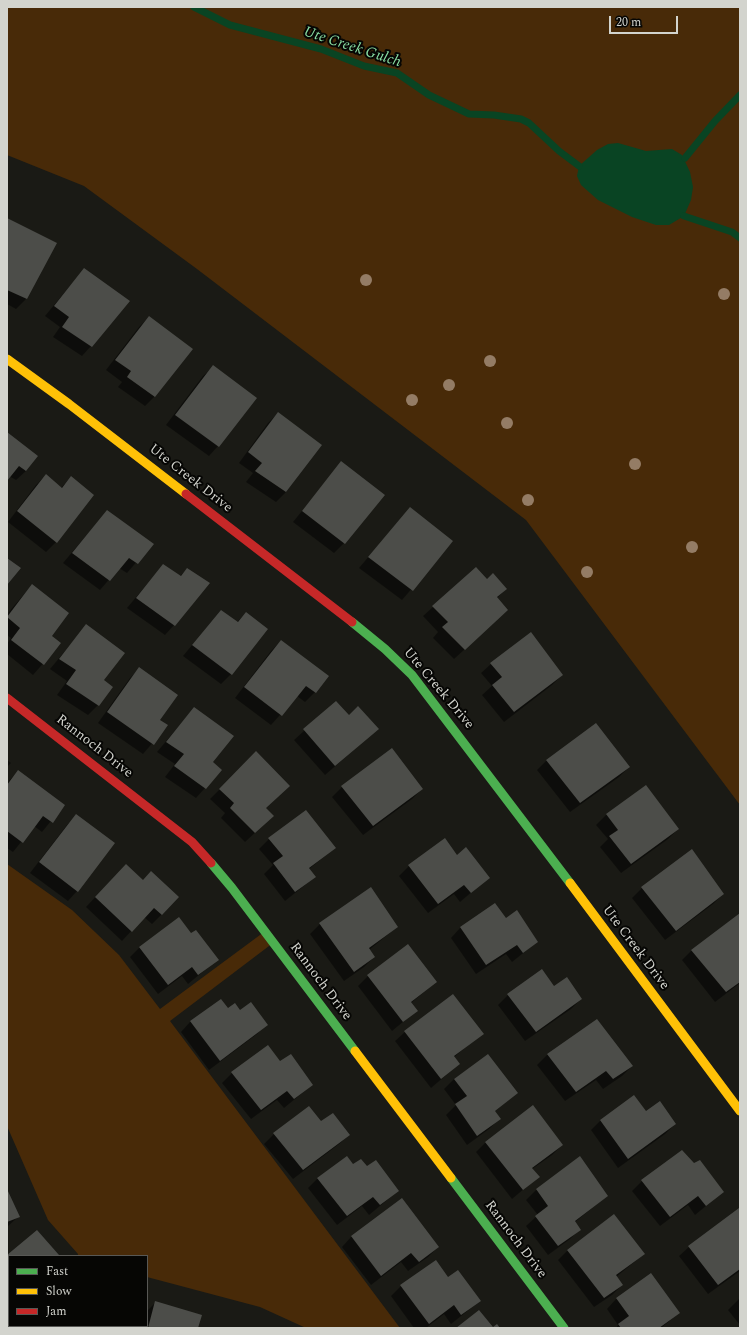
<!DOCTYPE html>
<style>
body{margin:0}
#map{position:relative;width:747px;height:1335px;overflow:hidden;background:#1a1a15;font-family:Spectral,serif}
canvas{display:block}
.frame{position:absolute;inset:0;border:8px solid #d3d4ce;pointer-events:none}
.legend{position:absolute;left:8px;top:1255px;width:140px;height:72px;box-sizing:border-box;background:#060604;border:1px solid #585855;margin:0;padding:5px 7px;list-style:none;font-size:12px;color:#d3d4ce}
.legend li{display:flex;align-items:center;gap:8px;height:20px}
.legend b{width:20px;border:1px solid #585855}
.scale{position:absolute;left:609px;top:16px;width:69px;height:18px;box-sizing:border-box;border:2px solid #d3d4ce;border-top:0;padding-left:5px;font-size:12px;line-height:14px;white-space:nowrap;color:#d3d4ce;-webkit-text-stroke:3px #060604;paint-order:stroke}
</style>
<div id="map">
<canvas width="747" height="1335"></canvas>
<div class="frame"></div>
<ul class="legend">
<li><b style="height:5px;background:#4caf50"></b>Fast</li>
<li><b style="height:5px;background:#ffc107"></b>Slow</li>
<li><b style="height:5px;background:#c62828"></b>Jam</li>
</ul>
<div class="scale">20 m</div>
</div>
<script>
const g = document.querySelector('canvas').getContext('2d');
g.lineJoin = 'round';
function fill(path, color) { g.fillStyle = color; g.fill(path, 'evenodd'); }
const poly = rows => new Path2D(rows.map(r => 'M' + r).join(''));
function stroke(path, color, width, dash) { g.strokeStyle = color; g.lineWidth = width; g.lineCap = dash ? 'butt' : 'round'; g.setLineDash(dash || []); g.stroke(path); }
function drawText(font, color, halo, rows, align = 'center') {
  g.font = font + ' Spectral,serif'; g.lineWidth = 4; g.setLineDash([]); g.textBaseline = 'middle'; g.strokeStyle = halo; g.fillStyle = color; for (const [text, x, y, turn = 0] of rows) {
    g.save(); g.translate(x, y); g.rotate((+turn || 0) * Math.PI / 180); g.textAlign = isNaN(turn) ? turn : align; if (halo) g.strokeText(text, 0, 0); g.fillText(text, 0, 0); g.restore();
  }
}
const green = poly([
 [7,7,740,7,740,805,526,520,197,269,84,186,7,155],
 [7,864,72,910,119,955,160,1009,264,932,273,943,170,1021,400,1328,306,1328,260,1307,147,1277,147,1256,78,1256,78,1254,48,1220,7,1126]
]);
const water = poly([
 [618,143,646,151,672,149,682,155,690,172,693,187,691,200,684,216,669,225,656,225,632,217,598,200,581,185,577,176,579,166,597,150,608,144]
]);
const shadow = poly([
 [7,220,56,243,26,299,16,309,7,304],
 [84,269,91,346,82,356,53,337,60,327,45,316],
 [149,317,155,396,145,406,118,387,122,382,106,370,139,327],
 [213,367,218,446,209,456,166,425,203,376],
 [278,413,321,445,286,492,276,502,246,482,253,473,239,463,268,423],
 [7,434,26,471,16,480,9,476,7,479],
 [341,463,344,543,334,553,293,522],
 [46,475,61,488,71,477,93,495,56,542,46,552,8,522,36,485],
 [410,508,452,542,402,600,359,568],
 [107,511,152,544,127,573,119,568,100,590,63,563],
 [163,565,180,576,187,569,174,625,165,635,127,608],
 [486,581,506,589,497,598,497,620,454,659,433,638,438,632,423,616,433,607],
 [32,585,51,636,60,644,33,675,7,654,7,644,11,638,7,635,7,614],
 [246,613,231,674,221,684,183,656,212,621,236,623],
 [86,626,103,681,98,705,88,715,57,695,67,681,50,669],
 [281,641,315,692,305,702,297,696,271,725,235,698,271,651],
 [491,664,562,675,552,685,504,722,482,695,492,686,481,673],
 [139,669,159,720,167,726,143,754,98,723,130,678],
 [336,702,349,716,378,729,325,775,294,740],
 [194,708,211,763,221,770,196,798,165,777,175,764,157,752],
 [596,724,629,767,619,777,570,812,537,770,546,761],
 [392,750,422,789,412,799,363,835,332,797,342,787],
 [256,753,265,809,273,816,245,842,221,818,225,813,210,799],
 [7,760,11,763,7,767],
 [18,771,64,805,42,832,34,826,13,852,7,848,7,783],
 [645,786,678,829,668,839,621,873,600,847,608,839,596,825,606,815],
 [77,815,77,891,68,901,30,873,67,825],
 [269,839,335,848,309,869,315,877,285,901,264,874,273,865,259,849],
 [457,856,488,878,460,902,454,894,428,913,399,876,409,866],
 [116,875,162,914,152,924,144,917,122,941,86,907],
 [642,888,723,894,713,904,665,940,632,898],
 [495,904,505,919,537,942,512,962,506,954,476,974,451,938,460,928],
 [740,915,740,983,715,1002,682,960,692,950],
 [320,924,397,927,369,950,374,957,364,967,344,981,310,934],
 [190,934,217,960,188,984,182,976,158,994,130,957,140,947],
 [542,970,554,987,581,999,571,1009,525,1041,498,1005,508,995],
 [368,976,436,982,411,1003,416,1011,392,1031,358,986],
 [221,1000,228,1009,240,1012,266,1024,257,1034,209,1070,181,1032,190,1022],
 [597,1020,632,1066,622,1076,603,1089,596,1080,565,1101,537,1065,547,1055],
 [405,1032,482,1033,453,1058,459,1064,431,1088,395,1041],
 [268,1046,280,1062,312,1085,284,1108,277,1100,251,1119,222,1083,232,1073],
 [488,1055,517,1093,494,1112,499,1119,489,1129,467,1145,446,1115,456,1105,444,1089,454,1079],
 [309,1107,321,1123,349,1135,339,1144,293,1179,264,1144,274,1134],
 [646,1112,675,1124,665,1134,618,1168,591,1130,601,1120],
 [486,1142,562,1145,552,1155,532,1169,538,1177,512,1199,476,1152],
 [579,1158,607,1196,575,1222,579,1230,570,1239,548,1255,526,1226,538,1215,526,1200,536,1190],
 [353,1165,367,1167,398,1191,369,1215,362,1206,337,1225,308,1188,318,1178],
 [642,1181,723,1192,695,1215,688,1205,660,1226,632,1191],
 [7,1191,19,1216,7,1227],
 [402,1200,438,1247,428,1257,408,1271,401,1262,371,1285,342,1247,351,1237],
 [739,1209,740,1271,708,1294,679,1256,689,1247],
 [37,1231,58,1255,9,1256,9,1322,7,1320,7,1256],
 [568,1250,644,1254,616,1277,622,1285,612,1295,594,1307,558,1260],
 [651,1274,679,1313,661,1328,616,1328,618,1325,607,1309,616,1299],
 [448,1278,480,1301,451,1324,444,1314,426,1328,414,1328,391,1296,401,1286],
 [740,1298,740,1325,728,1310],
 [156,1302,197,1328,141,1328,142,1326,147,1326,147,1311],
 [12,1326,19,1326,16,1328],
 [70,1326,127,1326,126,1328,70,1328]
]);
const stream = poly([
 [194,7,230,25,321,49,364,66,397,73,429,95,469,114,494,115,521,119,529,123,559,151,579,166],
 [685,158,715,121,740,95],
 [684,216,732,232,740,238]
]);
const building = poly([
 [7,218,57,243,27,299,7,290],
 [84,268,130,301,92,347,62,327,69,317,54,306],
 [149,316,193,349,155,397,127,377,131,371,115,360],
 [213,365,257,398,219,447,175,415],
 [278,412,322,445,286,492,255,471,262,463,248,452],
 [7,432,38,456,26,471,19,466,7,481],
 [341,461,385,495,345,544,302,511],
 [46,474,62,488,71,476,94,495,57,543,17,511],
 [410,507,453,541,413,591,368,557],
 [107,510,154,544,138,564,129,558,110,581,72,553],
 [7,558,21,568,7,585],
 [163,564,181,576,187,568,210,583,175,626,136,598],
 [476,567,487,579,493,573,507,589,497,597,508,610,465,650,442,627,448,622,432,606],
 [32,584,69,613,52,636,61,643,44,665,11,640,20,628,7,617],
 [221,610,238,622,246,612,268,629,232,675,192,645],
 [86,624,125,653,104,680,113,687,99,706,66,684,76,670,59,659],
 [531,632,563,675,514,712,492,685,502,677,490,663],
 [281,640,329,676,316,693,306,686,282,716,244,687],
 [139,667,178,695,160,720,168,725,154,745,107,712],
 [336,701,349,715,358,706,379,729,335,766,303,729],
 [194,707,234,736,213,762,222,770,206,789,174,766,184,754,166,742],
 [596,723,630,767,580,803,546,760],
 [392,748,423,789,373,826,341,786],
 [256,751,290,786,266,808,274,816,255,833,230,808,234,803,219,789],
 [18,770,65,805,53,823,43,816,23,843,7,831,7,785],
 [646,785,679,829,631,864,609,836,618,830,606,814],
 [306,810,336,848,309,868,316,877,295,892,273,863,283,856,268,838],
 [76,814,115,843,78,892,39,862],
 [445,838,457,855,466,847,490,878,471,893,464,885,438,904,408,865],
 [692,849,724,894,676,931,641,887],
 [126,864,143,880,151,871,179,897,162,915,154,908,132,932,95,897],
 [371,887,398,927,369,948,375,957,354,972,319,923],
 [495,903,506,918,517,910,538,942,523,953,517,945,486,965,460,927],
 [740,913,740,982,726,992,691,950],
 [179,917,191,933,196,930,219,960,198,975,192,967,168,985,139,947],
 [408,944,437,982,411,1002,418,1011,403,1022,367,975],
 [542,969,554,986,567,977,582,999,536,1032,507,994],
 [453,994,484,1034,454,1056,460,1064,441,1079,404,1031],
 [221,999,228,1008,235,1003,240,1010,251,1002,268,1025,220,1061,190,1021],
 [597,1019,633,1066,613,1079,606,1071,576,1092,547,1054],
 [268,1045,280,1061,291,1054,313,1085,294,1099,287,1091,261,1110,231,1072],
 [488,1054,518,1093,495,1111,501,1119,477,1136,455,1104,467,1096,454,1079],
 [634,1095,646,1111,660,1101,676,1124,628,1159,600,1120],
 [533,1105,563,1145,532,1168,540,1177,523,1190,485,1142],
 [309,1106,321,1121,333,1113,350,1135,303,1170,273,1133],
 [682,1150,694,1163,700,1160,724,1192,706,1206,698,1196,670,1217,641,1180],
 [347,1156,353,1164,361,1159,367,1166,376,1160,399,1191,380,1205,373,1197,347,1216,317,1178],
 [580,1156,608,1196,575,1221,581,1230,558,1246,535,1216,548,1206,536,1189],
 [7,1189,20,1217,7,1222],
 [402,1198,439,1247,419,1262,411,1253,381,1276,351,1236],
 [739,1208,740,1269,718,1285,688,1246],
 [614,1214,645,1254,616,1275,623,1285,604,1298,567,1250],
 [37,1230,59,1255,9,1256,9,1302,7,1300,7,1255],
 [436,1260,448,1277,458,1270,481,1301,461,1315,454,1305,429,1324,400,1285],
 [651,1273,680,1313,659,1328,621,1328,618,1324,629,1316,616,1298],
 [155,1301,202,1315,198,1328,148,1328],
 [479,1310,493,1327,497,1324,500,1328,456,1328],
 [75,1326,128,1326,127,1328,81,1328]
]);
const fast = poly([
 [352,622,385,649,412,675,570,883],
 [211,863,232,888,355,1051],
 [451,1178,564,1328]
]);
const slow = poly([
 [7,359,69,404,186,494],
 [570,883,740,1111],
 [355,1051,451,1178]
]);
const jam = poly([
 [186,494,352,622],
 [7,698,192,842,211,863]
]);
const trees = [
 [366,280],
 [724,294],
 [490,361],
 [449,385],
 [412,400],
 [507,423],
 [635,464],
 [528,500],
 [692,547],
 [587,572]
];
const streetNames = [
 ["Ute Creek Drive",190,479,38],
 ["Ute Creek Drive",438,689,50],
 ["Rannoch Drive",94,747,38],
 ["Ute Creek Drive",635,948,53],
 ["Rannoch Drive",320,982,53],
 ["Rannoch Drive",515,1240,53]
];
const waterNames = [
 ["Ute Creek Gulch",352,48,18]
];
fill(green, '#482a08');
fill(water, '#094423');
fill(shadow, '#0007');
stroke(stream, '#094423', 7);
fill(building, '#4c4d49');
stroke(fast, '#4caf50', 9);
stroke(slow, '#ffc107', 9);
stroke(jam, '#c62828', 9);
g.fillStyle = '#947c65';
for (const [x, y] of trees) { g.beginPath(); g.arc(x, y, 6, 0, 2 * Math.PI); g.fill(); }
drawText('14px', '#d3d4ce', '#060604', streetNames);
drawText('italic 15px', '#89dda2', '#060604', waterNames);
</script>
